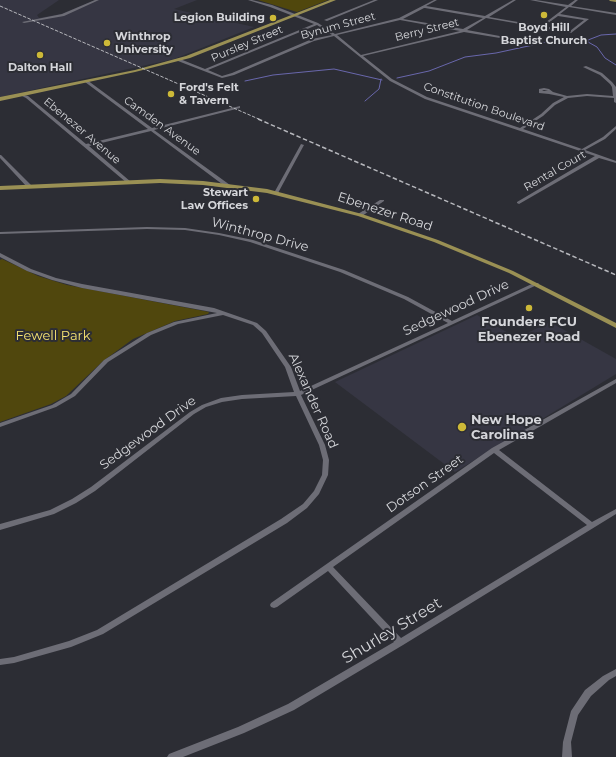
<!DOCTYPE html>
<style>
body{margin:0}
canvas{display:block;background:#2c2d34}
</style>
<canvas width="616" height="757"></canvas>
<script>
const g = document.querySelector('canvas').getContext('2d');
g.lineJoin = 'round';
function fill(path, color) { g.fillStyle = color; g.fill(path, 'evenodd'); }
const poly = rows => new Path2D(rows.map(r => 'M' + r).join(''));
function stroke(path, color, width, dash) { g.strokeStyle = color; g.lineWidth = width; g.lineCap = dash ? 'butt' : 'round'; g.setLineDash(dash || []); g.stroke(path); }
function drawText(font, color, halo, rows, align = 'center') {
  g.font = font + ' Montserrat,sans-serif'; g.lineWidth = 4; g.setLineDash([]); g.textBaseline = 'middle'; g.strokeStyle = halo; g.fillStyle = color; for (const [text, x, y, turn = 0] of rows) {
    g.save(); g.translate(x, y); g.rotate((+turn || 0) * Math.PI / 180); g.textAlign = isNaN(turn) ? turn : align; if (halo) g.strokeText(text, 0, 0); g.fillText(text, 0, 0); g.restore();
  }
}
const built = poly([
 [0,0,59,0,37,15,39,18,61,14,95,0,197,0,174,9,254,27,174,59,0,97],
 [477,315,517,338,550,322,616,359,616,374,455,472,335,382]
]);
const green = poly([
 [258,0,328,0,297,12],
 [2,259,38,276,67,285,209,312,208,314,175,321,133,339,103,361,66,396,51,404,0,422,0,260]
]);
const stream = poly([
 [588,42,597,47,605,58,616,65],
 [397,78,429,71,465,57,496,53,547,42,588,42,588,40,601,35,616,34],
 [245,81,273,75,334,69,382,80],
 [365,101,379,89,381,79]
]);
const minor = poly([
 [95,0,99,0,64,16,24,23,22,22,62,14,95,0],
 [248,0,252,0,272,5,318,23,335,34,399,18,434,0,437,0,426,6,485,16,513,0,516,0,489,17,541,26,566,7,530,0,536,0,568,5,575,0,578,0,571,6,616,13,616,15,569,7,560,14,589,19,571,33,486,18,467,30,505,37,506,37,506,39,464,32,363,56,392,79,427,97,520,128,541,114,553,103,564,97,549,94,539,93,539,89,544,88,549,89,553,92,567,96,587,94,613,96,612,87,610,84,600,75,583,67,586,66,602,73,612,82,616,87,616,103,614,102,614,98,587,96,568,98,555,105,543,116,523,129,582,149,603,137,616,126,616,129,605,139,585,150,616,161,616,163,599,158,519,204,517,203,517,202,595,156,425,99,390,81,334,36,314,41,234,75,222,78,178,61,178,59,180,59,205,69,314,24,270,7,248,0],
 [424,8,425,8,483,18,463,29,403,19,424,8],
 [558,16,584,20,570,31,544,26,558,16],
 [400,20,460,31,361,55,337,35,400,20],
 [317,25,332,35,312,39,232,73,222,76,208,70,317,25],
 [544,90,548,91,542,91,544,90],
 [374,0,378,0,327,21,324,20,374,0],
 [85,80,87,80,152,128,240,106,240,108,154,130,230,185,230,187,226,187,151,131,89,146,131,182,129,183,127,183,26,98,22,96,24,95,28,96,86,144,148,129,85,82,85,80],
 [301,144,304,145,278,193,278,194,274,194,274,193,301,144],
 [0,155,1,155,31,185,31,187,27,187,0,158,0,155],
 [380,200,384,200,384,201,362,216,358,216,358,214,380,200],
 [147,227,185,228,219,233,253,240,344,270,408,297,452,321,534,283,538,283,539,284,301,395,325,445,329,460,328,475,319,494,307,508,287,523,103,634,71,647,14,663,0,665,0,659,14,657,69,641,97,630,281,519,303,504,314,491,322,475,323,460,319,445,296,396,242,399,222,402,206,407,194,414,95,491,76,503,54,514,0,530,0,524,50,510,72,499,91,487,190,412,202,405,221,398,242,395,294,392,285,367,262,333,253,325,223,315,178,324,151,335,108,362,75,396,56,407,0,427,0,423,52,405,71,394,104,360,147,333,174,322,217,313,82,288,52,280,27,271,0,257,0,253,31,269,56,278,82,284,214,308,257,323,266,331,291,367,300,391,448,323,404,299,340,272,250,242,219,235,185,230,147,229,0,234,0,232,147,227],
 [616,379,616,383,499,450,592,522,616,509,616,514,403,645,294,710,244,733,183,757,167,757,169,754,238,727,288,704,394,642,328,571,277,607,274,608,271,607,270,605,271,603,492,448,616,379],
 [494,453,587,525,401,638,333,567,494,453],
 [616,669,616,676,609,680,591,696,578,715,571,742,572,757,562,757,563,742,571,711,585,690,603,676,616,669]
]);
const major = poly([
 [330,0,336,0,190,58,135,72,0,101,0,97,135,70,186,56,330,0],
 [609,0,616,0,616,2,610,1,609,0],
 [160,179,203,181,267,189,362,214,438,240,513,271,616,323,616,328,509,273,434,242,358,216,267,193,203,185,160,183,0,190,0,186,160,179]
]);
const railFar1 = poly([
 [0,6,261,120]
]);
const rail = poly([
 [258,119,616,275]
]);
const markers = [
 [544,15,4,"#cdb938"],
 [273,18,4,"#cdb938"],
 [107,43,4,"#cdb938"],
 [40,55,4,"#cdb938"],
 [171,94,4,"#cdb938"],
 [256,199,4,"#cdb938"],
 [529,308,4,"#cdb938"],
 [462,427,5,"#cdb938"]
];
const farPoinames = [
 ["Legion Building",265,18],
 ["Boyd Hill",544,28,"center"],
 ["Baptist Church",544,41,"center"],
 ["Winthrop",115,37,"left"],
 ["University",115,50,"left"],
 ["Dalton Hall",40,68,"center"],
 ["Ford's Felt",179,88,"left"],
 ["& Tavern",179,101,"left"],
 ["Stewart",248,193],
 ["Law Offices",248,206]
];
const farStreetnames = [
 ["Bynum Street",338,26,-15],
 ["Berry Street",427,30,-14],
 ["Pursley Street",247,44,-23],
 ["Constitution Boulevard",484,107,19],
 ["Camden Avenue",162,126,36],
 ["Ebenezer Avenue",82,131,40],
 ["Rental Court",555,171,-30]
];
const streetNames = [
 ["Ebenezer Road",385,212,18],
 ["Winthrop Drive",260,235,15],
 ["Sedgewood Drive",456,308,-25],
 ["Alexander Road",313,401,66],
 ["Sedgewood Drive",148,433,-36],
 ["Dotson Street",425,484,-35]
];
const poiNames = [
 ["Founders FCU",529,322],
 ["Ebenezer Road",529,337],
 ["New Hope",471,420,"left"],
 ["Carolinas",471,435,"left"]
];
const parkNames = [
 ["Fewell Park",53,336]
];
const nearStreetnames = [
 ["Shurley Street",392,631,-31]
];
fill(built, '#363643');
fill(green, '#50470d');
stroke(stream, '#6967ac', 1);
fill(minor, '#6d6d76');
fill(major, '#9a9054');
stroke(railFar1, '#b6b7bc', 1, [3.5, 1.5]);
stroke(rail, '#b6b7bc', 1.5, [4.5, 2.5]);
for (const [x, y, r, color] of markers) { const dot = new Path2D(); dot.arc(x, y, r, 0, 2 * Math.PI); g.fillStyle = color; g.fill(dot); stroke(dot, '#2c2d34', 1.5); }
drawText('bold 11px', '#d5d6da', '#2c2d34', farPoinames, 'right');
drawText('11px', '#d5d6da', '#2c2d34', farStreetnames);
drawText('13px', '#d5d6da', '#2c2d34', streetNames);
drawText('bold 13px', '#d5d6da', '#2c2d34', poiNames);
drawText('13px', '#f8e572', '#2c2d34', parkNames);
drawText('16px', '#d5d6da', '#2c2d34', nearStreetnames);
</script>
